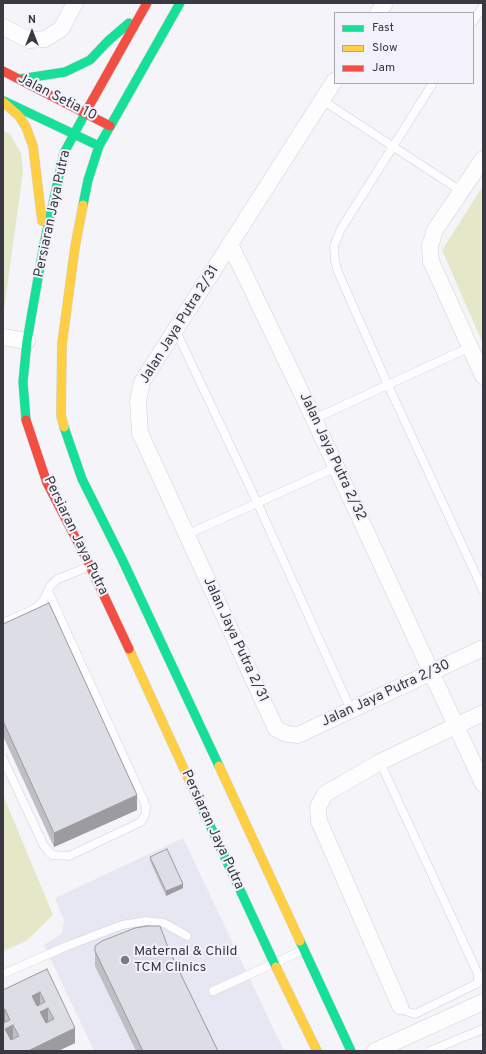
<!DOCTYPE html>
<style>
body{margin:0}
#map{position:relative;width:486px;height:1054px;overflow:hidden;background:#f4f4f9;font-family:Overpass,sans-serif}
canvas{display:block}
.frame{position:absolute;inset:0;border:4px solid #3a3942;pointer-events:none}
.legend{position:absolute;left:334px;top:12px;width:140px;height:72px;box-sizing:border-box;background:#f3f2fb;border:1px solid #a9a8b1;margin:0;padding:5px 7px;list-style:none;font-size:12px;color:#3a3942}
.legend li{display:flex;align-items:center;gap:8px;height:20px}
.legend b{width:20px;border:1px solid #a9a8b1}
.north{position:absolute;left:12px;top:12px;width:40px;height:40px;-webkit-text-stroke:3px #f3f2fb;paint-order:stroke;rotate:0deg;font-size:11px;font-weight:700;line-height:16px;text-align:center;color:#3a3942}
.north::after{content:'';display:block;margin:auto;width:14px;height:18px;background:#3a3942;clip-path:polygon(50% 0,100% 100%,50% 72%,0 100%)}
</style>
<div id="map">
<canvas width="486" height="1054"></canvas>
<div class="frame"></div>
<ul class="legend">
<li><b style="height:5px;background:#16e098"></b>Fast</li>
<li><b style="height:5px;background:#ffcf43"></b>Slow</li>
<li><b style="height:5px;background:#f24e42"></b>Jam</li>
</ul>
<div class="north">N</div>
</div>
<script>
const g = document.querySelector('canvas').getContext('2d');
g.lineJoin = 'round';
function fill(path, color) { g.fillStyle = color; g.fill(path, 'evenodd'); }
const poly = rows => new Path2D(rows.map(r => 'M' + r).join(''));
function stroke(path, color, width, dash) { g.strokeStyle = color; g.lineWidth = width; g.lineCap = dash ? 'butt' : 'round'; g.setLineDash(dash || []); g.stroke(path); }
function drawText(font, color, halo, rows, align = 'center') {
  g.font = font + ' Overpass,sans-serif'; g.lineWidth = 4; g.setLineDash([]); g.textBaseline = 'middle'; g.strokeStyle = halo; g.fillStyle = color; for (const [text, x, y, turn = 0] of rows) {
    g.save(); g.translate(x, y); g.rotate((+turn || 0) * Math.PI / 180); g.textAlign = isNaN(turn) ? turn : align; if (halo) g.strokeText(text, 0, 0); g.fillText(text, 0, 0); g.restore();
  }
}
const built = poly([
 [183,838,284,1051,94,1051,44,945,62,933,64,920,55,898]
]);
const green = poly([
 [3,131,10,134,21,153,23,171,3,317],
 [483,186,483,344,442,250],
 [3,795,53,915,26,941,3,951]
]);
const lane = poly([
 [473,22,483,6],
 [433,83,341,229,334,246,335,261,338,272,388,385,483,590],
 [322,100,461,191],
 [175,329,257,502,351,710],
 [314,419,470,347],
 [186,535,337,467],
 [3,623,34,609,43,601,51,585,58,579,90,566],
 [3,759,44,846,52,855,69,856,141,822,145,815,146,807,143,799,48,591],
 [380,762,478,974,478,983,415,1014,405,1011,400,1006],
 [3,974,67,946,122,925,146,921,164,923,187,936],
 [213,991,303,950],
 [430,1051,483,1029]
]);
const street = poly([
 [378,13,385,3],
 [3,27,29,40,45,39,61,29,75,3],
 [335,80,142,382,138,401,140,433,276,729,287,734,298,735,483,648],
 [483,159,435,230,430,246,431,261,483,376],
 [230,244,314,419,483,784],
 [3,337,27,341],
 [400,1006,319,821,318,807,325,794,380,762,483,713],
 [375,1051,483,1002]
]);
const fast = poly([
 [20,79,65,72,90,60,108,41,129,23],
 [4,101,99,146],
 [83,205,88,180,99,146,180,3],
 [26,420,23,382,27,341,44,244,64,153,88,108],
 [64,427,82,479,122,559,219,766],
 [200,804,276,967],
 [300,941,351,1051]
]);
const slow = poly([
 [3,102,19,116,26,127,33,146,42,221],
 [64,427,61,415,62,344,75,247,83,205],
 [129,649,200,804],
 [219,766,300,941],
 [276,967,317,1051]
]);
const jam = poly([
 [3,71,110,126],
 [88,108,147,3],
 [26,420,47,483,90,566,129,649]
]);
const wall = poly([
 [3,624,137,810,54,847,3,736],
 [150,857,183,888,166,896,150,861],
 [169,950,218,1051,136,1051,95,966,95,951],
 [47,969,75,1043,58,1051,3,1051,3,990]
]);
const shadedWall = poly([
 [137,795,137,810,54,847,54,833],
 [183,884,183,888,166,896,166,891],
 [40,992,40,1006,32,1010,32,996],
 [48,1008,48,1022,40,1026,40,1012],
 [5,1009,5,1024,3,1024,3,1010],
 [13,1025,13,1039,5,1043,5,1029],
 [75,1028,75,1043,58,1051,28,1051]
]);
const building = poly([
 [49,603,137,795,54,833,3,721,3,624,49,603],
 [167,849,183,884,166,891,150,857,167,849],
 [147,926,160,926,169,950,218,1051,143,1051,95,951,95,946,102,941,135,928,147,926],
 [47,969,75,1028,28,1051,3,1051,3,1023,10,1020,5,1009,3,1010,3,990,47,969],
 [40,992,45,1002,37,1006,32,996,40,992],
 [48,1008,54,1019,46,1023,40,1012,48,1008],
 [13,1025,19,1036,11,1040,5,1029,13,1025]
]);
const markers = [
 [125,960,5,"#7b7a82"]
];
const streetNames = [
 ["Jalan Setia 10",57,98,27],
 ["Persiaran Jaya Putra",53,214,-78],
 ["Jalan Jaya Putra 2/31",180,325,-58],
 ["Jalan Jaya Putra 2/32",332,457,65],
 ["Persiaran Jaya Putra",75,536,64],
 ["Jalan Jaya Putra 2/31",235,640,65],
 ["Jalan Jaya Putra 2/30",386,694,-25],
 ["Persiaran Jaya Putra",212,830,65]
];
const poiNames = [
 ["Maternal & Child",134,952],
 ["TCM Clinics",134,968]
];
fill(built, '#e7e7f3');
fill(green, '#e5e7c9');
stroke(lane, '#d0d0d7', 9);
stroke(street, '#d0d0d7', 17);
stroke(fast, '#d0d0d7', 10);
stroke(slow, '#d0d0d7', 10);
stroke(jam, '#d0d0d7', 10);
stroke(lane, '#fdfdfe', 8);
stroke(street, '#fdfdfe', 16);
stroke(fast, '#16e098', 9);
stroke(slow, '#ffcf43', 9);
stroke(jam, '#f24e42', 9);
fill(wall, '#bebec5');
fill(shadedWall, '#9b9ba0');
fill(building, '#dddde5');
stroke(building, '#9b9ba0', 1);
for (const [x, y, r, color] of markers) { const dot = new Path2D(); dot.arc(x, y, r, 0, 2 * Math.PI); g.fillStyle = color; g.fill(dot); stroke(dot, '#f3f2fb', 1.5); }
drawText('14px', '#3a3942', '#f3f2fb', streetNames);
drawText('14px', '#3a3942', '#f3f2fb', poiNames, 'left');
</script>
